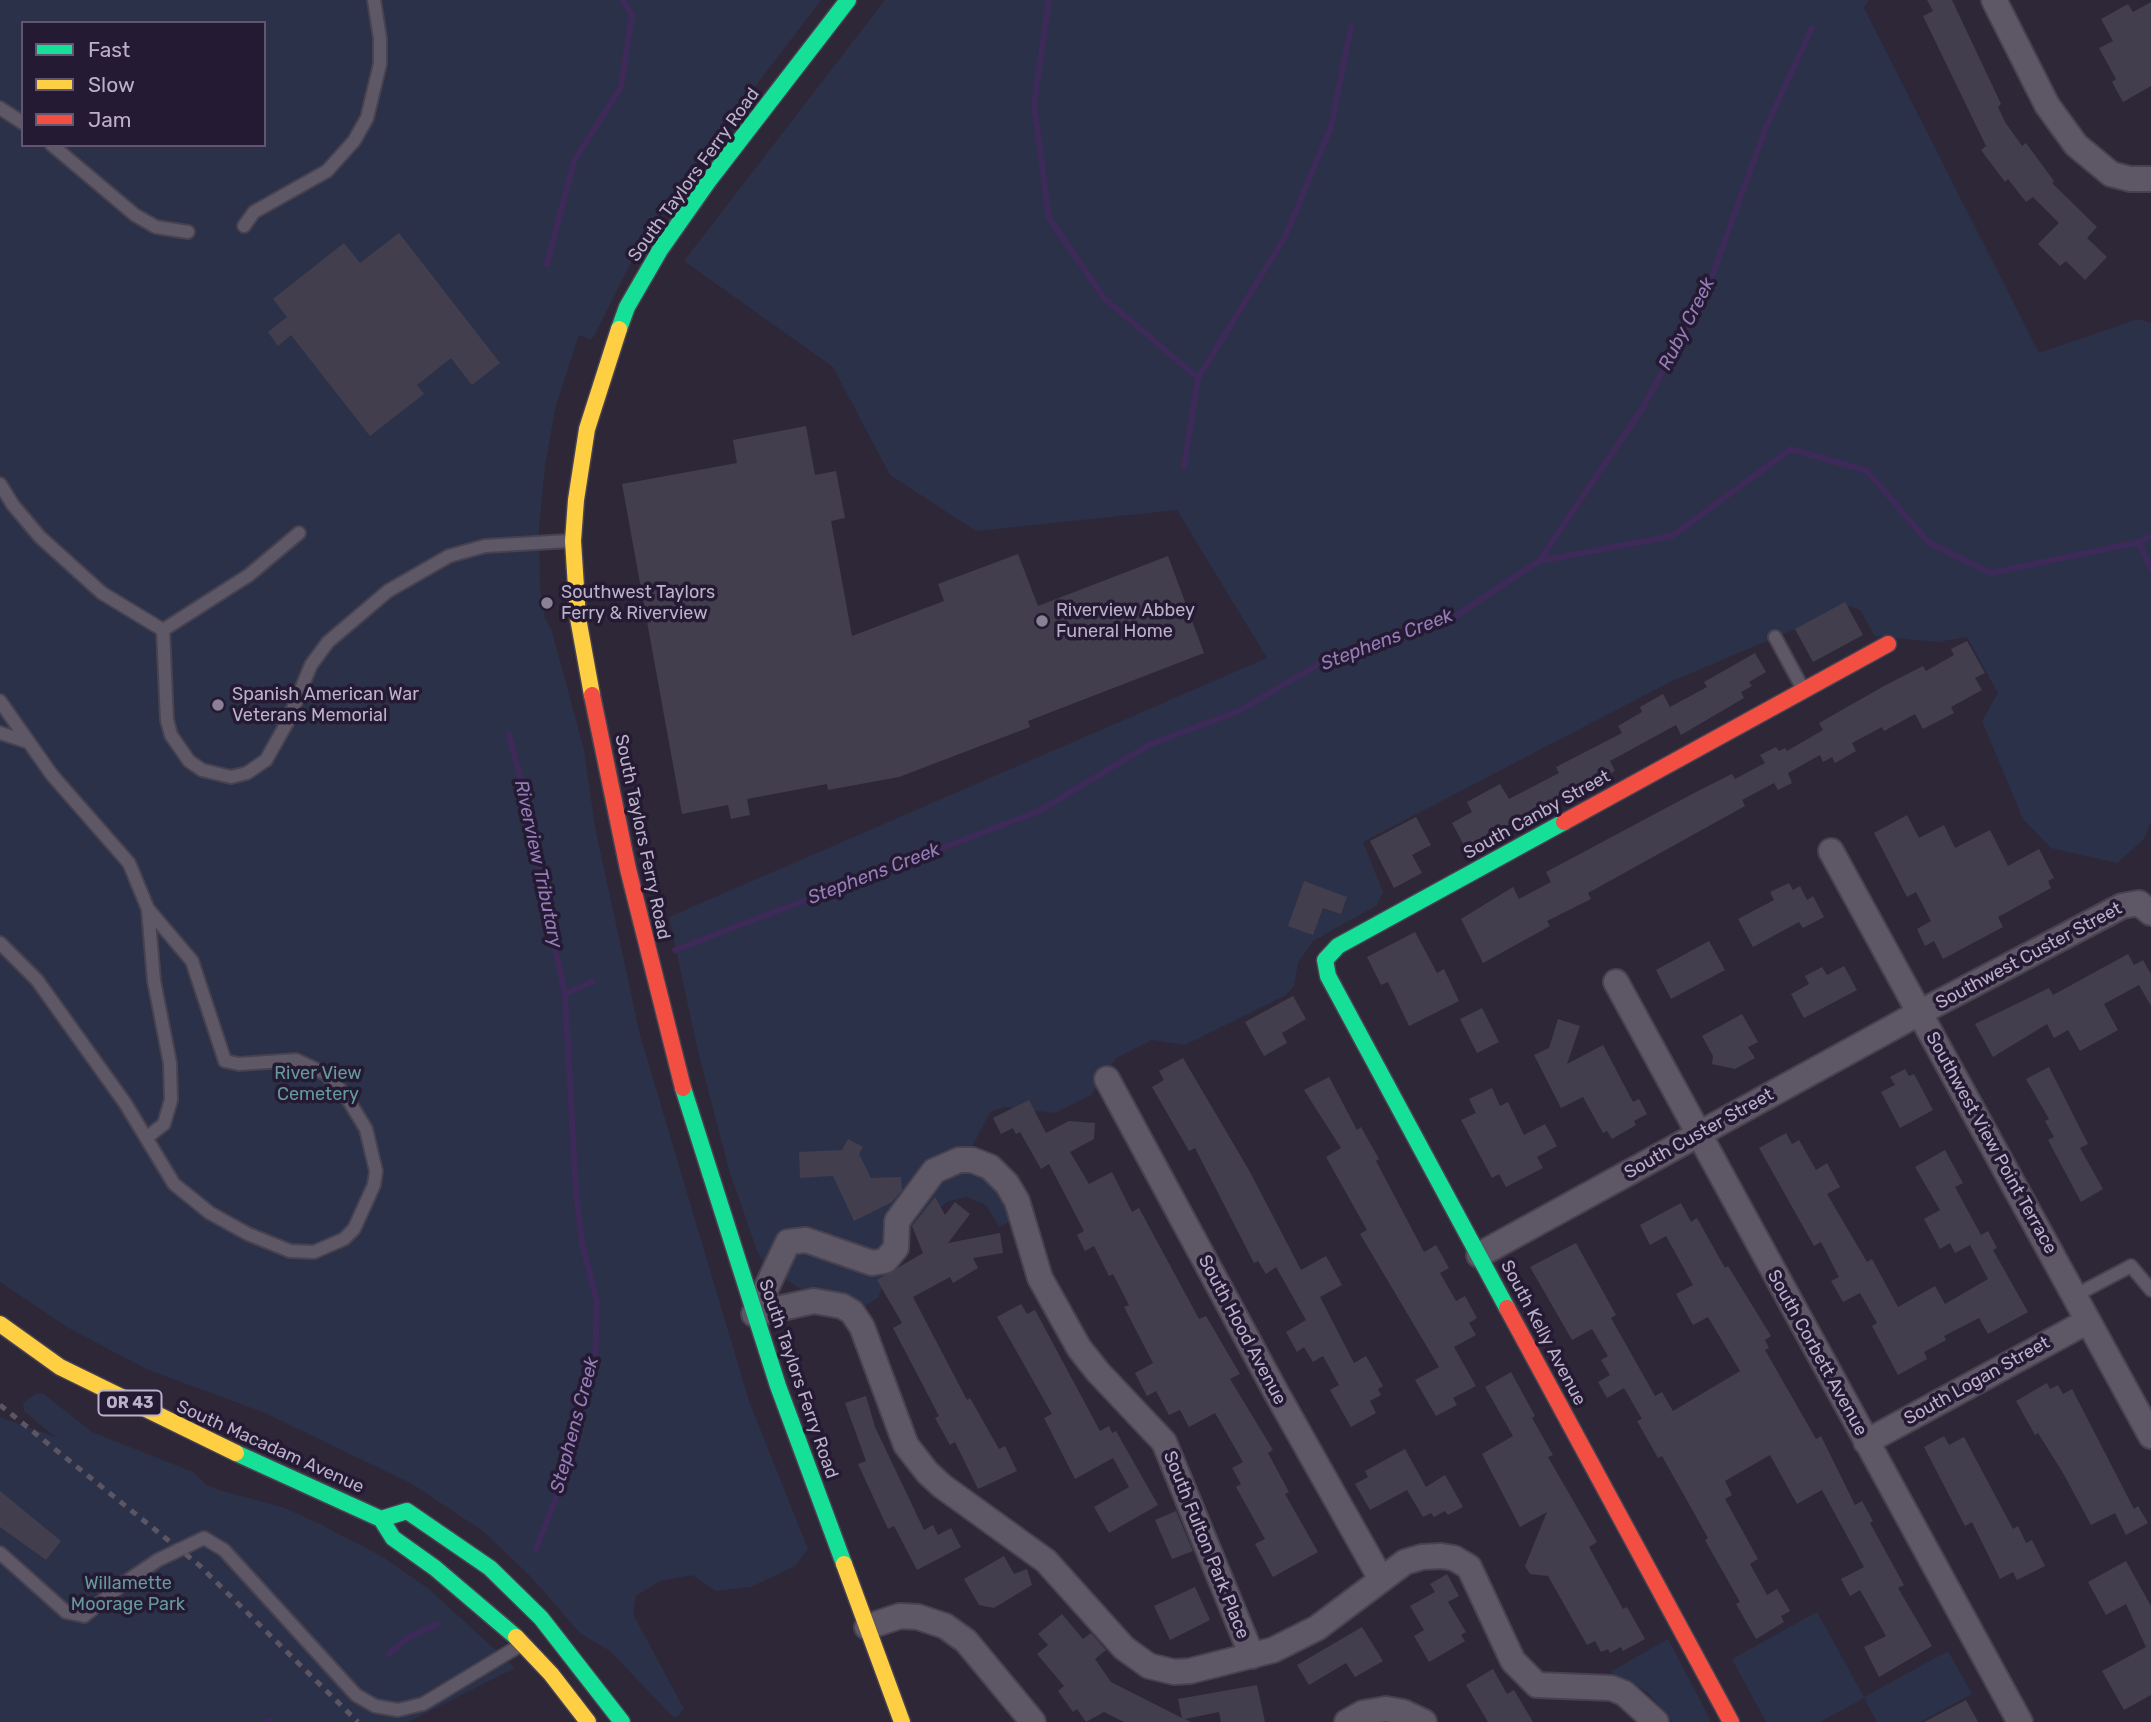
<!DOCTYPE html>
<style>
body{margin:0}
#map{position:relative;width:2151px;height:1722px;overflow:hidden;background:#2e2738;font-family:Rubik,sans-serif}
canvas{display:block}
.legend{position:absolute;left:21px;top:21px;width:245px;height:126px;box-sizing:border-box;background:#251a33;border:2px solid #61566f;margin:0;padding:9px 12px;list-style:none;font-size:21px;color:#bcb1ca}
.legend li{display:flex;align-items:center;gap:14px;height:35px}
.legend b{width:35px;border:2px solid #61566f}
</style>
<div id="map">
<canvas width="2151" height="1722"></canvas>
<ul class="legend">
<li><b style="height:9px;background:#16e098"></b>Fast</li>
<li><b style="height:9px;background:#ffcf43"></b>Slow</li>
<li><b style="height:9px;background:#f24e42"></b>Jam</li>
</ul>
</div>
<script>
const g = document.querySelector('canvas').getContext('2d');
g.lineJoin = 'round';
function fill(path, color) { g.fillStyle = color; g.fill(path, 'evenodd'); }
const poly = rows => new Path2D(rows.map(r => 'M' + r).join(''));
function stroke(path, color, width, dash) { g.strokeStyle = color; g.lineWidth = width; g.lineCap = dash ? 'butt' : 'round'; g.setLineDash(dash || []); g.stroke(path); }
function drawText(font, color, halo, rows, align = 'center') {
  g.font = font + ' Rubik,sans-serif'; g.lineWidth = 7; g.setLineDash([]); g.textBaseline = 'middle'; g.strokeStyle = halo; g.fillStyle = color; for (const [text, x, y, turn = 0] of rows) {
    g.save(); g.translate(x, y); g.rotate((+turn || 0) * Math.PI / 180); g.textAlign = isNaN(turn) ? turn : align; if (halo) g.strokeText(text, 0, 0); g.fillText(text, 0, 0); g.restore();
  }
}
const green = poly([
 [0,0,821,0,672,196,640,245,594,336,590,340,579,335,556,405,545,466,539,527,540,588,545,619,551,628,584,750,595,827,640,1035,749,1401,808,1549,795,1566,751,1587,716,1591,692,1575,660,1581,636,1596,633,1614,684,1709,677,1717,672,1716,610,1651,580,1633,530,1576,484,1532,412,1484,265,1413,146,1369,67,1327,0,1282],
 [23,23,264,23,264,145,23,145],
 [885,0,1869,0,1864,8,2039,353,2138,319,2151,323,2151,822,2144,839,2117,863,2051,848,2023,819,1982,721,1998,693,1967,637,1938,642,1875,636,1860,610,1850,606,1670,682,1363,842,1383,892,1377,905,1313,941,1298,963,1294,986,1286,995,1185,1045,1152,1040,1116,1058,1091,1095,1055,1113,1005,1107,990,1112,961,1168,987,1180,1003,1194,1011,1210,1010,1222,999,1226,986,1205,967,1197,949,1201,904,1232,878,1298,859,1309,811,1295,767,1268,757,1251,729,1170,697,1047,669,917,1267,658,1177,510,976,531,890,475,833,367,684,261],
 [37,1393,44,1394,92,1432,193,1472,207,1485,222,1491,282,1507,318,1523,383,1557,429,1589,515,1668,408,1722,0,1722,0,1417,55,1437,24,1411,23,1403],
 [1817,1612,1864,1697,1948,1651,1972,1694,1920,1722,1877,1722,1864,1698,1820,1722,1766,1722,1732,1659],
 [1668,1639,1710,1719,1710,1722,1673,1722,1647,1692,1610,1672]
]);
const stream = poly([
 [1049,0,1034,104,1049,218,1104,298,1198,378,1184,467],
 [547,264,574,161,621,87,632,15,623,0],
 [1198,378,1285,237,1331,127,1351,27],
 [2139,542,2151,569],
 [1539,561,1642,409,1707,290,1766,127,1812,28],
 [509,735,531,818,540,877,565,994],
 [675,950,1039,811,1149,745,1241,710,1334,655,1445,623,1539,561,1672,536,1791,449,1867,471,1929,543,1991,573,2139,542,2151,536],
 [536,1549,560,1488,595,1363,597,1302,582,1243,576,1193,565,994,593,981],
 [389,1654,407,1638,437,1624],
 [268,1722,270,1721]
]);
const building = poly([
 [1927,0,1952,0,2001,104,1998,107,2005,122,2022,146,2026,143,2054,181,2052,183,2097,227,2087,238,2107,257,2085,280,2066,261,2060,266,2038,244,2059,223,2033,197,2026,202,2008,179,2005,182,1981,150,1986,146,1923,16,1933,11],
 [2151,2,2151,86,2123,102,2112,82,2116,79,2099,48,2113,41,2101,19,2128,4,2133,12],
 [399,233,500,363,472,385,451,358,417,385,424,394,370,436,291,335,278,346,268,332,287,317,273,299,344,243,360,263],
 [806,426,815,475,836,471,845,518,831,521,852,636,944,601,938,584,1018,554,1038,606,1168,556,1204,653,1028,721,1030,727,899,777,828,790,827,784,747,799,750,815,731,819,728,805,682,814,622,484,737,463,733,440],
 [1845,602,1863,635,1813,662,1795,629],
 [1967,641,1985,673,1975,678,1982,690,1951,707,1954,713,1923,729,1915,714,1884,731,1882,727,1852,743,1856,751,1835,763,1832,757,1823,762,1820,755,1788,773,1792,783,1778,790,1774,783,1742,800,1745,806,1588,893,1591,899,1547,921,1550,926,1483,963,1461,919,1513,887,1519,899,1551,882,1546,872,1696,792,1732,774,1735,779,1765,763,1760,755,1776,747,1779,751,1785,748,1787,751,1823,730,1819,723,1884,686,1923,666,1926,671,1954,655,1951,649],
 [1755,653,1766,672,1749,682,1752,686,1741,692,1744,698,1681,735,1676,725,1610,761,1615,771,1465,847,1452,823,1472,812,1467,802,1500,784,1509,799,1559,773,1556,767,1622,733,1618,726,1642,712,1640,707,1663,694,1670,707,1707,687,1704,682],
 [1907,815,1919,838,1944,825,1955,848,1990,830,2008,866,2039,849,2054,878,2048,881,2051,888,1998,917,2003,927,1943,959,1934,941,1925,946,1917,929,1931,921,1916,892,1907,897,1874,833],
 [1416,817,1431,845,1412,855,1422,873,1394,888,1370,841],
 [1304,881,1347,897,1341,914,1323,908,1313,935,1288,926],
 [1789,883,1793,890,1800,886,1807,900,1813,896,1824,917,1803,928,1799,922,1753,947,1738,919,1774,900,1770,892],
 [1415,932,1437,973,1444,969,1459,1001,1409,1026,1388,982,1381,985,1367,957],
 [1709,941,1725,970,1671,999,1656,970],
 [2128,954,2134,965,2143,960,2151,974,2151,1006,2139,985,2104,1004,2118,1030,2080,1051,2068,1030,2054,1038,2047,1024,1993,1057,1975,1024,2049,988,2053,995],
 [1844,966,1857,990,1804,1018,1791,994,1809,984,1805,976,1822,967,1827,975],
 [1293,996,1306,1019,1282,1033,1287,1043,1264,1056,1245,1022],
 [1482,1008,1499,1042,1477,1053,1460,1019],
 [1742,1014,1758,1042,1748,1047,1755,1058,1735,1069,1712,1064,1713,1056,1702,1036],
 [1558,1019,1580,1026,1567,1064,1603,1045,1633,1102,1639,1099,1647,1114,1634,1121,1636,1125,1612,1139,1607,1131,1603,1133,1583,1097,1561,1108,1534,1055,1549,1048],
 [1183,1058,1250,1172,1301,1270,1326,1256,1342,1285,1320,1297,1354,1363,1366,1356,1383,1386,1378,1389,1381,1395,1370,1401,1376,1413,1351,1427,1330,1390,1339,1385,1323,1356,1313,1362,1304,1347,1297,1352,1286,1332,1306,1320,1276,1267,1266,1274,1258,1261,1254,1263,1195,1148,1189,1151,1152,1087,1164,1080,1159,1071],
 [2049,1067,2088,1144,2080,1148,2103,1189,2081,1202,2048,1140,2054,1137,2045,1121,2049,1119,2026,1079],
 [1905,1069,1909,1076,1914,1074,1933,1110,1900,1128,1881,1092,1895,1085,1890,1077],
 [1329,1077,1357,1130,1361,1127,1379,1159,1376,1161,1424,1252,1436,1245,1449,1268,1440,1273,1456,1301,1465,1296,1477,1318,1469,1323,1476,1335,1454,1347,1476,1386,1453,1398,1457,1405,1436,1416,1415,1380,1439,1367,1360,1234,1367,1230,1326,1157,1341,1148,1304,1090],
 [1492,1088,1500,1106,1508,1102,1524,1135,1545,1124,1557,1146,1537,1157,1543,1168,1506,1187,1499,1174,1492,1178,1461,1120,1476,1113,1469,1099],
 [1029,1100,1046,1133,1069,1121,1095,1123,1094,1139,1070,1152,1089,1184,1112,1172,1132,1212,1139,1208,1199,1319,1206,1316,1240,1374,1230,1379,1273,1450,1268,1453,1289,1492,1285,1494,1318,1552,1273,1577,1255,1544,1265,1539,1236,1487,1241,1484,1232,1468,1243,1462,1215,1413,1189,1427,1180,1410,1169,1415,1156,1391,1147,1396,1135,1373,1153,1363,1124,1307,1129,1305,1113,1274,1109,1276,1094,1246,1085,1251,1077,1235,1084,1231,1049,1164,1041,1169,1020,1132,1016,1134,1013,1128,1001,1134,993,1118],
 [1786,1133,1792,1144,1799,1140,1816,1170,1827,1163,1840,1187,1827,1194,1867,1262,1872,1259,1898,1307,1935,1286,1945,1304,1988,1279,1970,1245,1955,1253,1950,1243,1940,1249,1924,1219,1940,1210,1915,1167,1945,1150,1963,1183,1955,1187,1981,1235,1988,1231,1997,1248,1993,1250,2028,1312,1988,1334,1979,1318,1944,1336,1946,1340,1924,1352,1927,1359,1898,1375,1872,1326,1877,1323,1860,1293,1843,1302,1831,1281,1839,1277,1821,1242,1814,1246,1759,1148],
 [848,1139,863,1147,859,1154,871,1178,901,1177,902,1190,892,1202,854,1221,833,1176,800,1178,799,1152,842,1150],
 [935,1197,945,1215,955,1202,970,1214,948,1243,1000,1233,1003,1253,973,1258,978,1268,953,1283,950,1277,913,1297,967,1400,970,1398,999,1449,1005,1446,1017,1471,978,1489,955,1442,950,1445,935,1418,939,1416,893,1328,902,1323,877,1280,923,1253,912,1226],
 [1681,1203,1691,1222,1697,1218,1725,1268,1728,1266,1771,1336,1765,1340,1769,1348,1765,1350,1816,1439,1821,1436,1855,1505,1862,1501,1873,1521,1870,1523,1904,1585,1898,1588,1932,1646,1879,1677,1864,1647,1886,1636,1860,1590,1850,1596,1841,1579,1864,1567,1822,1490,1797,1504,1770,1455,1725,1481,1732,1495,1725,1499,1758,1559,1750,1564,1767,1595,1777,1589,1790,1611,1781,1616,1784,1622,1756,1639,1736,1604,1740,1602,1705,1540,1708,1538,1662,1456,1658,1458,1637,1421,1642,1419,1624,1388,1607,1398,1598,1382,1610,1375,1601,1360,1608,1356,1592,1329,1572,1340,1530,1267,1576,1243,1616,1315,1611,1318,1655,1396,1662,1392,1673,1411,1740,1371,1708,1317,1693,1325,1676,1294,1693,1285,1666,1236,1650,1245,1640,1225],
 [1021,1304,1027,1314,1035,1310,1100,1431,1109,1426,1112,1433,1116,1431,1158,1505,1109,1533,1094,1507,1129,1487,1113,1458,1075,1479,1044,1418,1052,1414,997,1317],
 [1511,1372,1535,1416,1532,1418,1553,1455,1548,1457,1597,1542,1589,1547,1623,1609,1627,1607,1645,1639,1623,1651,1621,1647,1610,1653,1608,1649,1601,1652,1595,1641,1587,1645,1548,1576,1530,1574,1525,1566,1547,1512,1520,1527,1482,1454,1513,1436,1485,1387],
 [2047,1383,2050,1389,2058,1385,2063,1394,2072,1389,2134,1509,2138,1506,2148,1523,2126,1535,2115,1513,2091,1525,2063,1473,2038,1433,2035,1435,2016,1401],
 [866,1396,875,1427,924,1530,933,1525,938,1535,951,1528,961,1547,917,1570,894,1526,888,1529,858,1464,866,1461,845,1403],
 [1944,1436,1949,1445,1964,1437,2013,1529,2018,1526,2026,1543,2032,1540,2045,1566,2017,1580,2013,1572,2000,1579,1972,1522,1965,1526,1924,1447],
 [1405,1449,1426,1487,1445,1475,1463,1507,1448,1515,1445,1511,1434,1517,1431,1513,1423,1517,1407,1490,1370,1510,1355,1484,1368,1477,1365,1471],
 [0,1491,61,1541,46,1560,0,1527],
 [1176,1511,1193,1551,1172,1559,1155,1520],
 [1004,1556,1014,1574,1027,1569,1032,1585,994,1608,979,1605,964,1579],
 [2126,1561,2151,1606,2151,1695,2124,1710,2102,1671,2146,1647,2126,1604,2106,1615,2088,1582],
 [1447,1574,1459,1596,1448,1602,1466,1632,1461,1635,1465,1641,1429,1662,1414,1636,1424,1630,1410,1606,1435,1592,1430,1584],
 [1195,1587,1210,1620,1170,1640,1154,1606],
 [1062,1614,1083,1639,1091,1633,1106,1650,1095,1659,1111,1682,1182,1718,1178,1699,1257,1685,1265,1722,1221,1722,1219,1712,1185,1719,1191,1722,1124,1722,1104,1712,1086,1722,1077,1709,1073,1712,1058,1691,1064,1686,1037,1654,1048,1645,1038,1634],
 [1362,1627,1383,1661,1355,1677,1346,1663,1309,1685,1297,1665],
 [1493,1669,1507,1694,1514,1690,1533,1722,1488,1722,1466,1685],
 [1966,1700,1978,1722,1924,1722]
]);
const lane = poly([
 [0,108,23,123],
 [52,145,135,215,156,227,188,232],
 [244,226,254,212,327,171,354,141,367,118,380,64,380,38,374,0],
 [0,484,13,505,40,537,102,593,163,630,167,720,171,735,189,761,202,770,231,777,247,773,266,760,288,721,311,665,328,642,388,591,449,556,485,546,569,541],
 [163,630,249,575,299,533],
 [1775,637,1802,687],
 [0,701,52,775,129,863,148,909,154,981,170,1063,171,1100,164,1124,146,1138],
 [0,733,28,742],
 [0,943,37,980,125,1103,174,1184,210,1213,248,1234,290,1251,314,1252,344,1239,354,1229,374,1185,376,1171,366,1129,346,1096,326,1074,296,1060,239,1064,225,1061,192,961,148,909],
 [2074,1296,2131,1266,2151,1290],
 [0,1553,66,1612,84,1616,124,1583,158,1560,204,1538,224,1550,356,1695,375,1706,398,1710,423,1704,519,1646]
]);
const street = poly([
 [1994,0,2047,105,2076,145,2111,174,2130,179,2151,179],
 [1831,851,2151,1436],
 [1616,982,2020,1722],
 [1107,1079,1277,1394,1381,1579],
 [1479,1255,1919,1013,2122,906,2139,903,2151,913],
 [754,1314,814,1301,842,1306,852,1312,862,1327,906,1445,927,1472,942,1486,1046,1561,1124,1648,1149,1666,1174,1672,1190,1671,1273,1650,1317,1628,1405,1562,1422,1557,1441,1556,1454,1558,1469,1567,1513,1661,1537,1685,1611,1688,1624,1693,1656,1722],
 [754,1314,788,1242,806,1240,872,1263,885,1261,896,1248,897,1221,934,1171,959,1160,972,1160,990,1167,1007,1184,1017,1201,1040,1278,1079,1348,1098,1372,1164,1442,1252,1656],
 [1866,1442,2088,1321],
 [867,1627,900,1616,918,1617,945,1626,966,1641,1033,1722],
 [1347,1722,1363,1713,1386,1709,1403,1712,1424,1722]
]);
const fast = poly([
 [619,329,627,307,660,250,710,179,848,0],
 [683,1088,778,1386,844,1564],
 [1507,1308,1328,976,1325,960,1338,946,1564,822],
 [236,1453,381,1519,393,1538,435,1568,516,1637],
 [381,1519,407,1511,490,1568,541,1618,622,1722]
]);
const slow = poly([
 [592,695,578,618,573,541,576,500,587,429,619,329],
 [0,1324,60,1367,236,1453],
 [844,1564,902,1722],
 [516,1637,551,1674,588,1722]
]);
const jam = poly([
 [592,695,628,869,683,1088],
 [1564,822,1888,644],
 [1507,1308,1731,1722]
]);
const rail = poly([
 [0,1405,199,1565,358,1722]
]);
const markers = [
 [547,603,7,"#8a8197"],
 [1042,621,7,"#8a8197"],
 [218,705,7,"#8a8197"]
];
const shields = [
 [130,1403,63]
];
const shieldNames = [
 ["OR 43",130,1403]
];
const streetNames = [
 ["South Taylors Ferry Road",694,175,-54],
 ["South Canby Street",1537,815,-29],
 ["South Taylors Ferry Road",642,837,78],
 ["Southwest Custer Street",2029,956,-28],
 ["South Custer Street",1699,1134,-29],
 ["Southwest View Point Terrace",1991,1143,61],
 ["South Hood Avenue",1242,1330,62],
 ["South Kelly Avenue",1543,1333,62],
 ["South Corbett Avenue",1817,1353,61],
 ["South Taylors Ferry Road",798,1379,71],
 ["South Logan Street",1977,1381,-29],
 ["South Macadam Avenue",270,1447,24],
 ["South Fulton Park Place",1206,1545,68]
];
const poiNames = [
 ["Southwest Taylors",561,593],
 ["Ferry & Riverview",561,614],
 ["Riverview Abbey",1056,611],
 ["Funeral Home",1056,632],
 ["Spanish American War",232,695],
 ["Veterans Memorial",232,716]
];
const parkNames = [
 ["River View",318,1074],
 ["Cemetery",318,1095],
 ["Willamette",128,1584],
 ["Moorage Park",128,1605]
];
const waterNames = [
 ["Ruby Creek",1687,324,-63],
 ["Stephens Creek",1387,640,-21],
 ["Riverview Tributary",538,864,78],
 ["Stephens Creek",874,874,-21],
 ["Stephens Creek",575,1425,-75]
];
fill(green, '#2b3148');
stroke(stream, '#3d2a59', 6);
fill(building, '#433e4d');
stroke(lane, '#484250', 16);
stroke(street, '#484250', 28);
stroke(fast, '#494251', 19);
stroke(slow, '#494251', 19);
stroke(jam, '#494251', 19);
stroke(lane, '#5e5866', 12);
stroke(street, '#5e5866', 24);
stroke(fast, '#16e098', 16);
stroke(slow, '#ffcf43', 16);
stroke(jam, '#f24e42', 16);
stroke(rail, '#5c5664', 5, [7, 7]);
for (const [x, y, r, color] of markers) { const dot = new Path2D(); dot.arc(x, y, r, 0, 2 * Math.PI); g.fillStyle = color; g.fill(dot); stroke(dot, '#251a33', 2.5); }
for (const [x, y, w] of shields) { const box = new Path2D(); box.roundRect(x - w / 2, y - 12.5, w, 25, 5); g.fillStyle = '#251a33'; g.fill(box); stroke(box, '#bcb1ca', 2); }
drawText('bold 16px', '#bcb1ca', null, shieldNames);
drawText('18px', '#bcb1ca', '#251a33', streetNames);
drawText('18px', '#bcb1ca', '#251a33', poiNames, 'left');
drawText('18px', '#65999d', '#251a33', parkNames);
drawText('italic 19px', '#967db8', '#251a33', waterNames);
</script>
